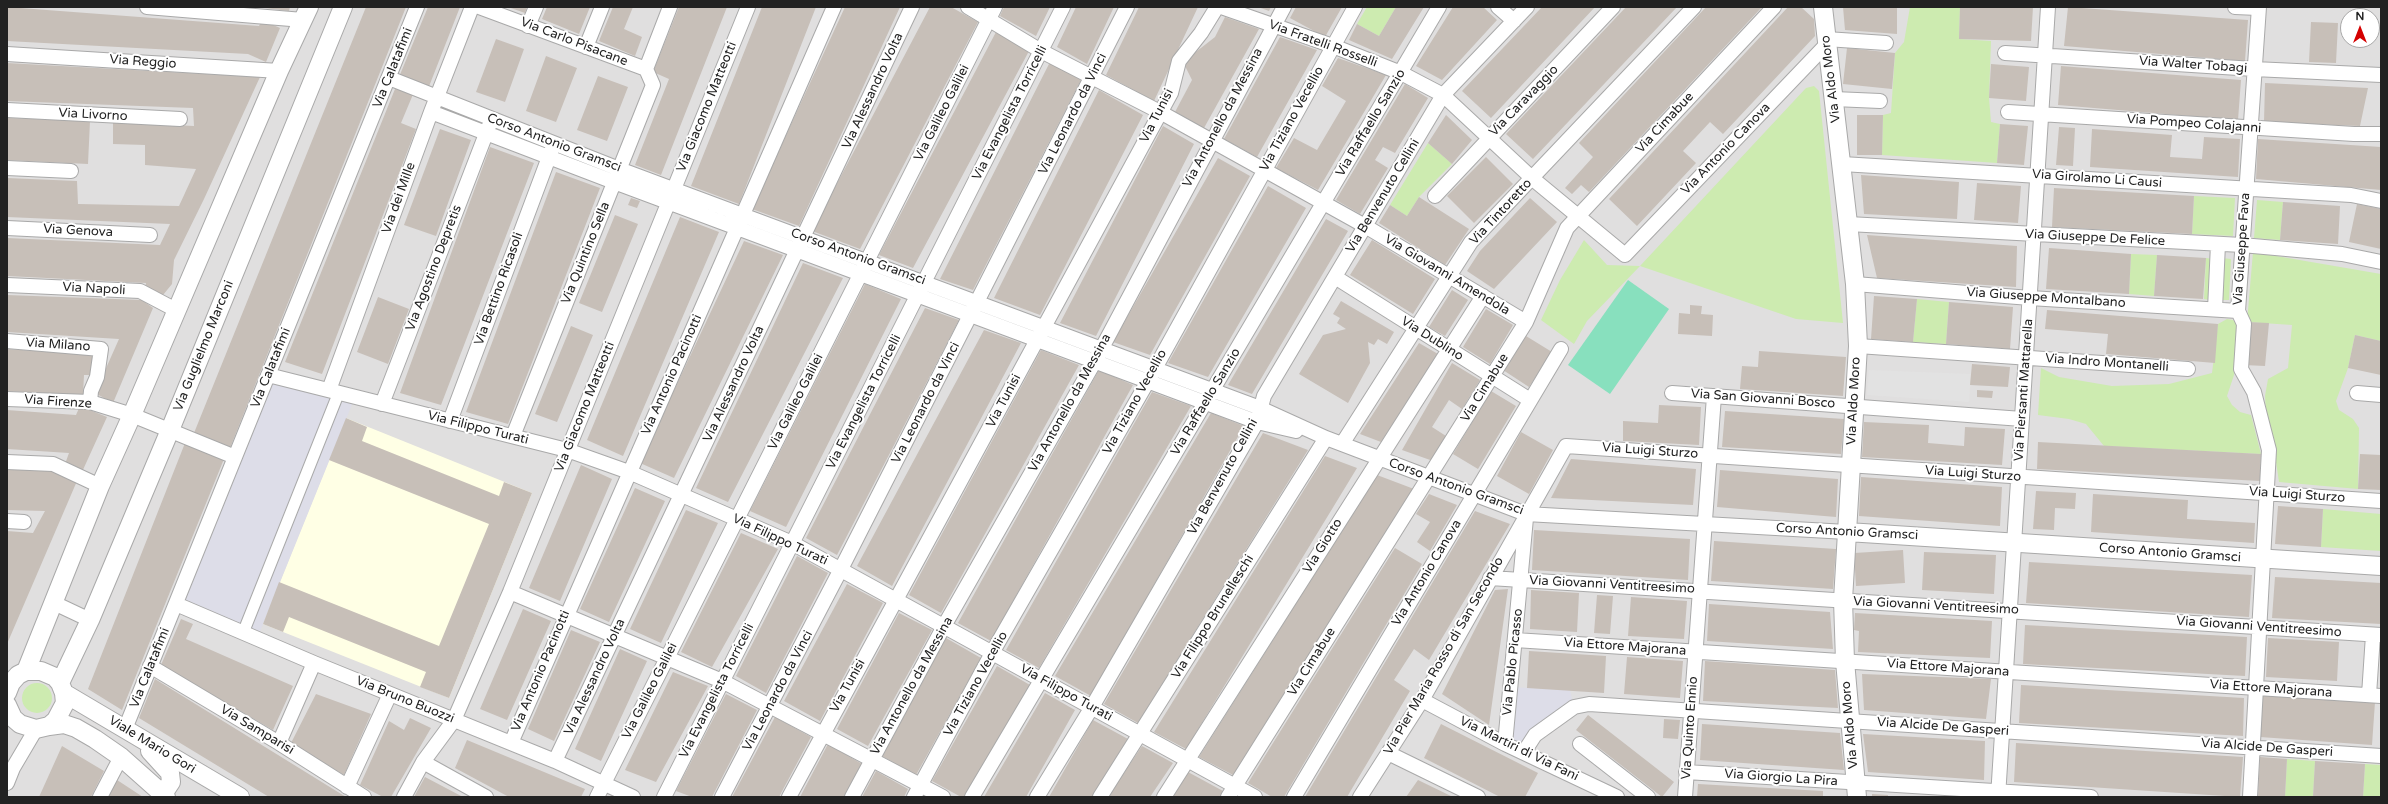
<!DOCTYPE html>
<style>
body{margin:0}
#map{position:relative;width:2388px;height:804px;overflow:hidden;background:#f2efe9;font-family:"Varela Round",sans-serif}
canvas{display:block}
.frame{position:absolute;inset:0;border:8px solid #222;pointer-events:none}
.north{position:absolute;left:2340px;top:8px;width:40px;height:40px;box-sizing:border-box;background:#fff;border:1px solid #a7a7a7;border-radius:50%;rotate:0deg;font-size:11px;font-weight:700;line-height:16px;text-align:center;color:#222}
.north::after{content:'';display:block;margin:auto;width:14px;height:18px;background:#d40000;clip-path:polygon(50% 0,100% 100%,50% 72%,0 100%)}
</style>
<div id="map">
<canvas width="2388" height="804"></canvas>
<div class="frame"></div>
<div class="north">N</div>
</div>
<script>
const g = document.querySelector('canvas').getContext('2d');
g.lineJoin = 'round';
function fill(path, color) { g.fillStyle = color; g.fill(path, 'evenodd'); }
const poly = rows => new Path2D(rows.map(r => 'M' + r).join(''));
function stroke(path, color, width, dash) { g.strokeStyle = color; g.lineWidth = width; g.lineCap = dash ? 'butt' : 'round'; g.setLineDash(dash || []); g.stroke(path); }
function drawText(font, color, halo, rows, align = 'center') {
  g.font = font + ' "Varela Round",sans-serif'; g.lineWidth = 4; g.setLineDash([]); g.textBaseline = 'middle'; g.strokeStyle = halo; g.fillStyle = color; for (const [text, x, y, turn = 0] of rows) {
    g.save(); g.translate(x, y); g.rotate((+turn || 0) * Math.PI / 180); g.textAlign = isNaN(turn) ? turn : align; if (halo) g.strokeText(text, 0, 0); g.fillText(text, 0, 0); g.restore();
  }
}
const residential = poly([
 [7,7,2381,7,2381,797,7,797],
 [2348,16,2372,16,2372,40,2348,40]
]);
const education = poly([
 [346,418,532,493,449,698,263,624]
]);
const grass = poly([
 [1367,7,1396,7,1379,36,1357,24],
 [1910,7,1960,7,1959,39,1991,41,1989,98,1991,122,2000,124,1997,163,1882,155,1883,115,1891,113,1895,53,1904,42],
 [1814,86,1819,91,1843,323,1796,319,1640,266,1587,321,1574,344,1541,320,1560,280,1584,240,1607,265,1640,266,1806,88],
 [1428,143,1452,164,1419,197,1407,216,1390,205],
 [2194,196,2235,198,2233,236,2192,234],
 [2257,200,2283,202,2280,240,2254,238],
 [2253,252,2381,274,2381,341,2355,335,2348,368,2336,401,2339,410,2353,419,2359,428,2358,489,2279,482,2271,429,2266,415,2265,396,2268,379,2288,368,2292,325,2247,322],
 [2131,254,2157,255,2154,296,2129,294],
 [2206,258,2213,259,2210,300,2204,299],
 [2222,258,2231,259,2229,300,2221,300],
 [1917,299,1949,302,1946,344,1913,342],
 [2227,319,2233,320,2238,324,2234,375,2227,396,2232,405,2240,412,2251,415,2261,454,2104,446,2086,424,2069,419,2038,415,2041,368,2059,377,2112,386,2169,384,2212,373,2218,324],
 [2323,509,2381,514,2381,551,2321,547],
 '22 698a15 15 0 1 1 30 0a15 15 0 1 1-30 0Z',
 [2287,759,2315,761,2313,797,2285,797],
 [2365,764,2381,765,2380,797,2363,797]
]);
const pitch = poly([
 [1628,280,1669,309,1610,394,1568,365]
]);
const parking = poly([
 [1869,370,1971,374,1969,402,1867,395]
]);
const plaza = poly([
 [268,375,355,397,257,639,176,604],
 [1510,687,1570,690,1574,707,1524,752,1505,744]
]);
const building = poly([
 [7,7,259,26,262,20,280,28,266,62,248,54,7,41],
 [257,7,290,7,289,11],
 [366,7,406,7,230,448,194,433],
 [428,7,460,7,428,89,399,77],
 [508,7,527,7,525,13],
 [547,7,590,7,579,34,542,19],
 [613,7,633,7,624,29,642,37,635,56,599,41],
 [679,7,727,7,661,175,635,165,669,79,653,72],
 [762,7,816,7,739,204,691,186],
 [845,7,900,7,799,226,752,209],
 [930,7,951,7,978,22,860,249,812,231],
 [1004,7,1050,7,1036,36,1000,16],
 [1076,7,1114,7,1087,64,1057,47],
 [1139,7,1198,7,1154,101,1106,75],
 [1258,7,1271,7,1269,11],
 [1296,7,1342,7,1325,37,1290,18],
 [1396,7,1424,7,1392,59,1349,40,1357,24,1379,36],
 [1453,7,1483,7,1497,20,1442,80,1416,66],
 [1542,7,1595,7,1491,118,1462,91],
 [1626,7,1677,7,1533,159,1506,134],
 [1706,7,1762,7,1589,192,1581,185,1572,194,1565,188,1593,157,1579,143],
 [1788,7,1801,7,1814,19,1815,36,1723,134,1710,122,1683,151,1696,163,1637,226,1609,199],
 [1843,7,1897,7,1897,34,1845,30],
 [1960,7,2033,7,2031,41,1959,39],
 [2068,7,2248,20,2245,61,2064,46],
 [1225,17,1259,29,1204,128,1175,112,1192,80,1183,62,1215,37],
 [2311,22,2338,23,2336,63,2309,62],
 [996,32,1029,51,913,268,879,255],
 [1280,37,1317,50,1257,157,1224,139],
 [496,39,524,49,505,102,476,92],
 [1847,48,1895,53,1892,89,1843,84],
 [546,56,577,68,556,122,526,111],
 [1338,58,1386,75,1318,190,1276,168,1294,138,1317,150,1346,101,1322,86],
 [1050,62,1081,80,973,290,940,279],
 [7,63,260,77,204,199,174,260,172,284,163,295,145,288,146,283,7,276,7,238,160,245,170,224,7,217,7,178,77,181,78,204,179,206,196,169,145,165,145,145,113,144,113,122,194,126,193,108,7,101],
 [1991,64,2029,67,2026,101,1989,98],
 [2061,66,2241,80,2238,120,2058,105],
 [598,76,628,87,607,141,577,130],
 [2265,83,2368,88,2360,126,2264,122],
 [397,84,414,92,401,123,416,129,322,374,285,362],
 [1405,84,1428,98,1395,153,1383,147,1375,160,1388,168,1360,214,1336,200],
 [1099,90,1143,115,1040,315,994,298],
 [1446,115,1472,140,1452,164,1428,143],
 [1857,115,1883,115,1882,155,1857,155],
 [7,118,90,121,88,164,7,160],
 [2000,124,2028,126,2024,165,1997,163],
 [1163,126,1194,144,1096,336,1060,323],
 [2059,127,2075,128,2073,166,2056,165],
 [440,129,471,140,436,236,404,225],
 [2092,129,2172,135,2170,157,2202,159,2204,137,2240,139,2238,177,2090,167],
 [2258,139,2381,147,2381,190,2256,179],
 [490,147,534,163,441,405,400,393],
 [1486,157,1513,184,1474,223,1447,196],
 [1218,158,1250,176,1150,355,1113,342],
 [556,172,600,188,508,424,466,412],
 [1861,175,1959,182,1957,219,1864,214],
 [1977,183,2021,186,2018,223,1974,220],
 [1268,186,1306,208,1208,377,1168,363],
 [2054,188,2194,196,2192,234,2052,227],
 [1419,197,1469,229,1445,265,1379,223,1390,205,1407,216],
 [631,198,640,201,637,208,628,205],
 [1530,198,1557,222,1494,289,1467,271,1480,251],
 [2283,202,2340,206,2338,244,2280,240],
 [2357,204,2381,209,2381,249,2349,242],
 [615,215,638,224,602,312,579,303],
 [680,217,719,232,623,456,587,440],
 [1326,219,1348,231,1252,394,1228,385],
 [1867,235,2017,246,2016,287,1877,278],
 [1372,240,1435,279,1413,314,1350,275],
 [744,241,783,255,674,478,640,463],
 [2049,248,2131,254,2129,294,2046,289],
 [2157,255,2206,258,2203,299,2154,296],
 [803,263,843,278,728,502,696,488],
 [865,284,901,299,786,527,750,511],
 [1452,290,1468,300,1445,336,1429,327],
 [7,295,142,300,153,308,113,403,95,393,119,339,7,332],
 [1874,296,1917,299,1913,342,1871,339],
 [378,297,409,309,388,364,357,352],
 [1341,301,1394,332,1387,344,1378,339,1374,345,1368,342,1370,363,1348,403,1299,374,1323,335,1346,329,1337,323,1340,318,1333,314],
 [1949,302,2013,307,2010,349,1946,344],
 [1690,305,1702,306,1701,314,1713,315,1712,336,1678,334,1679,313,1690,314],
 [925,308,959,320,837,555,806,538],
 [1486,309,1513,325,1490,364,1463,347],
 [2047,310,2218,324,2215,363,2106,354,2108,334,2045,329],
 [2247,322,2269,323,2265,366,2244,365],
 [571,326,593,335,557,422,535,414],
 [984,330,1021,343,892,586,857,566],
 [2355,335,2381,341,2381,375,2348,368],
 [1526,336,1552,352,1529,387,1503,370],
 [1419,343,1438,354,1381,442,1360,434],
 [7,349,94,355,93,375,84,375,83,395,7,391],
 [1041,350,1079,365,941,613,909,595],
 [1759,351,1846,357,1843,396,1740,389,1742,366,1758,367],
 [1452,363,1480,380,1462,409,1449,400,1432,427,1446,436,1433,461,1402,450],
 [1972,364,2010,367,2008,387,1970,385],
 [1099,370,1133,385,991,641,958,623],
 [1977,390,1993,391,1992,398,1977,397],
 [1491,391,1516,406,1478,469,1453,454],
 [1152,392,1191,406,1039,668,1006,650],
 [1659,405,1701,407,1699,445,1623,441,1623,421,1658,423],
 [80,406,107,417,82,472,65,464,69,453,7,449,7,410,76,415],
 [1725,411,1844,419,1841,454,1722,447],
 [1211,413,1244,426,1091,696,1055,676],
 [346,418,367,427,362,441,499,496,504,482,532,493,449,698,420,687,426,672,289,617,283,632,263,624,279,582,439,646,489,524,329,460],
 [1864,422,1929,425,1928,443,1964,446,1965,427,2005,429,2002,465,1862,457],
 [1521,432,1553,450,1529,494,1497,476],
 [1263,433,1308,450,1138,723,1104,704],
 [2038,442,2261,454,2260,481,2037,469],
 [185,443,224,459,122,710,88,689],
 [2360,454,2381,455,2381,490,2358,489],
 [1325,456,1357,468,1186,749,1154,732],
 [1571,459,1696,469,1693,505,1551,498],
 [581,465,612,479,560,601,529,588],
 [7,469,55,471,77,481,7,644,7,531,33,533,45,511,7,510],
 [1720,470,1838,479,1836,517,1717,507],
 [1377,475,1414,489,1233,775,1199,757],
 [1861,477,2002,487,2000,526,1859,516],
 [635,488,665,501,609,622,580,609],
 [2036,491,2076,493,2075,509,2055,508,2054,530,2033,529],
 [1429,494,1457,505,1430,551,1417,542,1430,522,1416,514],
 [2093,494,2188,500,2187,519,2255,523,2254,543,2091,532],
 [2278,506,2323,509,2321,547,2275,544],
 [686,510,718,523,661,643,630,629],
 [1475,511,1510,524,1429,660,1414,649,1394,680,1410,691,1347,797,1305,797],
 [1534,530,1690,539,1688,580,1532,570],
 [741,533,778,549,712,667,681,652],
 [1714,541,1836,549,1833,589,1711,581],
 [1395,548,1422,564,1284,797,1272,797,1248,783],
 [1903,550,1905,583,1856,586,1854,553],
 [1924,552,1996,555,1994,594,1922,590],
 [797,556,828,573,766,693,736,676],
 [2029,562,2252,575,2249,617,2026,603],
 [2275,577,2381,583,2381,624,2272,618],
 [847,584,883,603,820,721,784,701],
 [1508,589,1489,725,1442,694,1495,590],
 [1531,590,1579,593,1577,632,1530,629],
 [1597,595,1613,596,1610,634,1594,633],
 [1631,597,1687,601,1684,639,1628,636],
 [1709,604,1830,612,1833,649,1707,641],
 [523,609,551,621,507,720,480,709],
 [899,613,932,630,868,746,837,729],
 [1855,613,1992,621,1990,658,1858,652,1859,631,1854,630],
 [181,619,193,624,186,639,293,686,273,730,161,665],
 [2025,625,2247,637,2245,676,2023,664],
 [571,630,600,642,554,741,528,729],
 [946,638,981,658,916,775,880,755],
 [2268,638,2339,642,2337,681,2266,677],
 [620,649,647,661,601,761,575,749],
 [1529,651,1606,656,1604,693,1527,688],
 [1627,657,1683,661,1680,698,1624,694],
 [1705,661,1835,670,1838,708,1703,701],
 [997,666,1030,685,965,797,961,797,932,781],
 [673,672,708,686,656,782,625,770],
 [1862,674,1991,679,1986,719,1864,710],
 [155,679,346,797,269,797,139,718],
 [2021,685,2244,698,2243,736,2019,723],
 [1045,693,1075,710,1026,797,984,797],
 [316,694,371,714,344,775,291,743],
 [726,694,757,710,712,797,692,797,676,791],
 [2262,694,2375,702,2372,745,2260,737],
 [1588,715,1674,782,1662,797,1576,730],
 [775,717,811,737,779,797,732,797],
 [410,718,431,728,391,797,383,797,360,785,389,721,404,730],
 [1664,719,1680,720,1678,739,1663,738],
 [1093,720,1128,739,1092,797,1049,797],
 [1441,724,1538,773,1525,797,1500,797,1424,758],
 [1702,724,1840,733,1844,770,1700,760],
 [1863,734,1985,741,1984,780,1868,772],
 [467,740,585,789,581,797,509,797,455,768],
 [2016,743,2243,757,2240,797,2014,782],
 [828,744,862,764,844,797,800,797],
 [62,746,104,771,91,797,39,797],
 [1142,746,1173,763,1150,797,1108,797],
 [2260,757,2287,759,2285,797,2258,796],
 [2315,761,2365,764,2363,797,2313,797],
 [876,771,908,789,904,797,862,797],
 [1188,772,1223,791,1219,797,1173,797],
 [425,777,463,797,414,797],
 [114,778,143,797,108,797],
 [1418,780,1453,797,1406,797],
 [1698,784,1823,791,1823,797,1697,797],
 [1872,794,1888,795,1888,797,1872,797]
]);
const pedestrian = poly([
 [243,633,339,392]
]);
const minor = poly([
 [147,7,303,20],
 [479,7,646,69],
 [968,7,1041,51,1160,112,1365,226,1526,322],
 [1221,7,1333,46,1401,73,1443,95,1533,179,1625,255,1827,44],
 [1498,7,1514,21],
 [2235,7,2258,8],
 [528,26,536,7],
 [1826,39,1886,43],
 [586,47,602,7],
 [2005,53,2254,69,2381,75],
 [7,54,279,71],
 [646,69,670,7],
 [389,78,619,169,1260,408,1326,438,1526,514,1847,532],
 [1834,99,1880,101],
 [7,110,180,119],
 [431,112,614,182,1257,422,1296,431],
 [2008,112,2354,134,2381,134],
 [1842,164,2351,195,2381,201],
 [7,168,71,171],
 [1435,196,1613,7],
 [1848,224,2242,245,2342,254,2381,262],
 [7,228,150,235],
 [1335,277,1530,400],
 [1855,284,2030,298,2238,311],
 [7,285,140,291,176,310],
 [2215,309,2218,244],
 [7,341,101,349,97,377,91,391,90,402],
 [1858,346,2188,369],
 [268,375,567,450,629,472,792,543,1255,797],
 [329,390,431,112,472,7],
 [1672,393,2022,419],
 [2357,393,2381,395],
 [7,399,90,402,132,415,235,457],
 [382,404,489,126],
 [450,421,552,149],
 [513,436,653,85,646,69],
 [1342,444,1471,242,1694,7],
 [7,462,53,464,100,486],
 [7,521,24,522],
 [1490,578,2381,635],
 [510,592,722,681,943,797],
 [54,603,90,620],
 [176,604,314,663,555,761,633,797],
 [1515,640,2381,696],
 [150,666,279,743,364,797],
 [2369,695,2373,635],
 [1422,700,1505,744,1617,797],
 [125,729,417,7],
 [279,743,314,663],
 [511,743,834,7],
 [1505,744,1526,518],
 [1580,744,1648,797],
 [1524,752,1535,735,1574,707,1589,704,2381,756],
 [1388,753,1478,797],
 [555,761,912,7],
 [423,762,486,797],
 [1686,772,2091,797],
 [7,783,13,768,36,729],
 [347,787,390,694],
 [100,797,121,757],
 [404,797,423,762,454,720,510,592,748,7],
 [597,797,995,7],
 [664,797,1063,7],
 [722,797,841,569,1127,7],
 [789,797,1171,93,1179,61,1201,33,1217,7],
 [852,797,944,626,1095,361,1284,7],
 [914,797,992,653,1148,381,1355,7],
 [972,797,1439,7],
 [1037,797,1092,707,1257,422,1264,396,1443,95,1527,7],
 [1100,797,1326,438],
 [1164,797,1483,296],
 [1228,797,1526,322,1567,228,1774,7],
 [1294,797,1561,349],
 [1360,797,1422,700,1566,446,2381,501],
 [1685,797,1714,396],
 [1998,797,2048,7],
 [2250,797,2269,450,2254,392,2241,369,2244,324,2238,311,2259,7]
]);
const tertiary = poly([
 [1823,7,1855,284,1858,346,1843,600,1845,661,1857,797],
 [1847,532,2381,566],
 [26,671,100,486,132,415,279,71,309,7],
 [60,683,90,620,170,430,343,7],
 [7,693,11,683,18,675,26,671,41,671,55,677,60,683,64,693,65,703,56,720,49,726,36,729,20,724,13,718,7,705],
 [64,693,240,797],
 [49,726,64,724,76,728,95,739,121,757,166,797],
 [150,751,170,773,171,782,161,797]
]);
const streetNames = [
 ["Via Carlo Pisacane",574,42,21],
 ["Via Fratelli Rosselli",1323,44,20],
 ["Via Reggio",143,62,4],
 ["Via Walter Tobagi",2193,65,4],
 ["Via Calatafimi",393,68,-68],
 ["Via Aldo Moro",1831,79,-97],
 ["Via Alessandro Volta",873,91,-65],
 ["Via Caravaggio",1524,101,-46],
 ["Via Giacomo Matteotti",707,107,-68],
 ["Via Galileo Galilei",942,113,-63],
 ["Via Evangelista Torricelli",1010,113,-63],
 ["Via Leonardo da Vinci",1073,114,-63],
 ["Via Livorno",93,115,3],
 ["Via Tunisi",1157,116,-63],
 ["Via Antonello da Messina",1223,118,-62],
 ["Via Tiziano Vecellio",1292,119,-61],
 ["Via Raffaello Sanzio",1371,123,-59],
 ["Via Cimabue",1665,123,-47],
 ["Via Pompeo Colajanni",2194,124,4],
 ["Corso Antonio Gramsci",554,143,21],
 ["Via Antonio Canova",1726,149,-46],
 ["Via Girolamo Li Causi",2097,179,4],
 ["Via Benvenuto Cellini",1383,196,-59],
 ["Via dei Mille",399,198,-70],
 ["Via Tintoretto",1501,212,-47],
 ["Via Genova",78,231,3],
 ["Via Giuseppe De Felice",2095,238,3],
 ["Via Giuseppe Fava",2242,249,-86],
 ["Via Quintino Sella",586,253,-68],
 ["Corso Antonio Gramsci",858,257,20],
 ["Via Agostino Depretis",434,268,-69],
 ["Via Giovanni Amendola",1447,275,31],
 ["Via Napoli",94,289,3],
 ["Via Bettino Ricasoli",499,289,-70],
 ["Via Giuseppe Montalbano",2046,298,4],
 ["Via Dublino",1432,339,32],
 ["Via Milano",58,345,4],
 ["Via Guglielmo Marconi",204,346,-68],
 ["Via Indro Montanelli",2107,363,4],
 ["Via Calatafimi",271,368,-68],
 ["Via Antonio Pacinotti",672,375,-66],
 ["Via Alessandro Volta",734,384,-65],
 ["Via Cimabue",1485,388,-58],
 ["Via Piersanti Mattarella",2024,390,-86],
 ["Via San Giovanni Bosco",1763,399,4],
 ["Via Tunisi",1004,401,-62],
 ["Via Aldo Moro",1854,401,-87],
 ["Via Firenze",58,402,4],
 ["Via Galileo Galilei",796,402,-63],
 ["Via Evangelista Torricelli",864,402,-63],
 ["Via Tiziano Vecellio",1135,402,-61],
 ["Via Raffaello Sanzio",1206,402,-59],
 ["Via Leonardo da Vinci",926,403,-63],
 ["Via Antonello da Messina",1070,403,-61],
 ["Via Giacomo Matteotti",585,407,-68],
 ["Via Filippo Turati",478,428,14],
 ["Via Luigi Sturzo",1650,451,4],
 ["Via Luigi Sturzo",1973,474,4],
 ["Via Benvenuto Cellini",1223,477,-61],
 ["Corso Antonio Gramsci",1456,487,20],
 ["Via Luigi Sturzo",2297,495,4],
 ["Corso Antonio Gramsci",1847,532,3],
 ["Via Filippo Turati",780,540,25],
 ["Via Giotto",1323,546,-58],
 ["Corso Antonio Gramsci",2170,553,4],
 ["Via Antonio Canova",1427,573,-59],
 ["Via Giovanni Ventitreesimo",1612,585,3],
 ["Via Giovanni Ventitreesimo",1936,606,3],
 ["Via Filippo Brunelleschi",1213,617,-58],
 ["Via Giovanni Ventitreesimo",2259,627,4],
 ["Via Ettore Majorana",1625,647,4],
 ["Via Pier Maria Rosso di San Secondo",1444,656,-60],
 ["Via Cimabue",1312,662,-58],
 ["Via Pablo Picasso",1513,662,-84],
 ["Via Calatafimi",150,668,-68],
 ["Via Ettore Majorana",1948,668,4],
 ["Via Antonio Pacinotti",541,671,-67],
 ["Via Alessandro Volta",595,677,-65],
 ["Via Tiziano Vecellio",976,684,-61],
 ["Via Tunisi",848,686,-61],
 ["Via Antonello da Messina",912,686,-61],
 ["Via Ettore Majorana",2271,689,4],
 ["Via Galileo Galilei",650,691,-63],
 ["Via Evangelista Torricelli",717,691,-63],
 ["Via Leonardo da Vinci",778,691,-62],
 ["Via Filippo Turati",1066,693,29],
 ["Via Bruno Buozzi",405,700,22],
 ["Via Aldo Moro",1850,725,-95],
 ["Via Alcide De Gasperi",1943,727,4],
 ["Via Quinto Ennio",1690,728,-86],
 ["Via Samparisi",257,730,31],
 ["Viale Mario Gori",152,745,31],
 ["Via Alcide De Gasperi",2267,748,4],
 ["Via Martiri di Via Fani",1519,749,26],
 ["Via Giorgio La Pira",1781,778,4]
];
fill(residential, '#e0dfdf');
fill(education, '#ffffe5');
fill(grass, '#cdebb0');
fill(pitch, '#88e0be');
fill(parking, '#e2e2e2');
fill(plaza, '#dddde8');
fill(building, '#c7bfb8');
stroke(pedestrian, '#a9a9a9', 13);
stroke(minor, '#a9a9a9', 16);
stroke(tertiary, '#a9a9a9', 20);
stroke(pedestrian, '#fff', 11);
stroke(minor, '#fff', 14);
stroke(tertiary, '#fff', 18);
drawText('13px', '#222', '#fff', streetNames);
</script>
